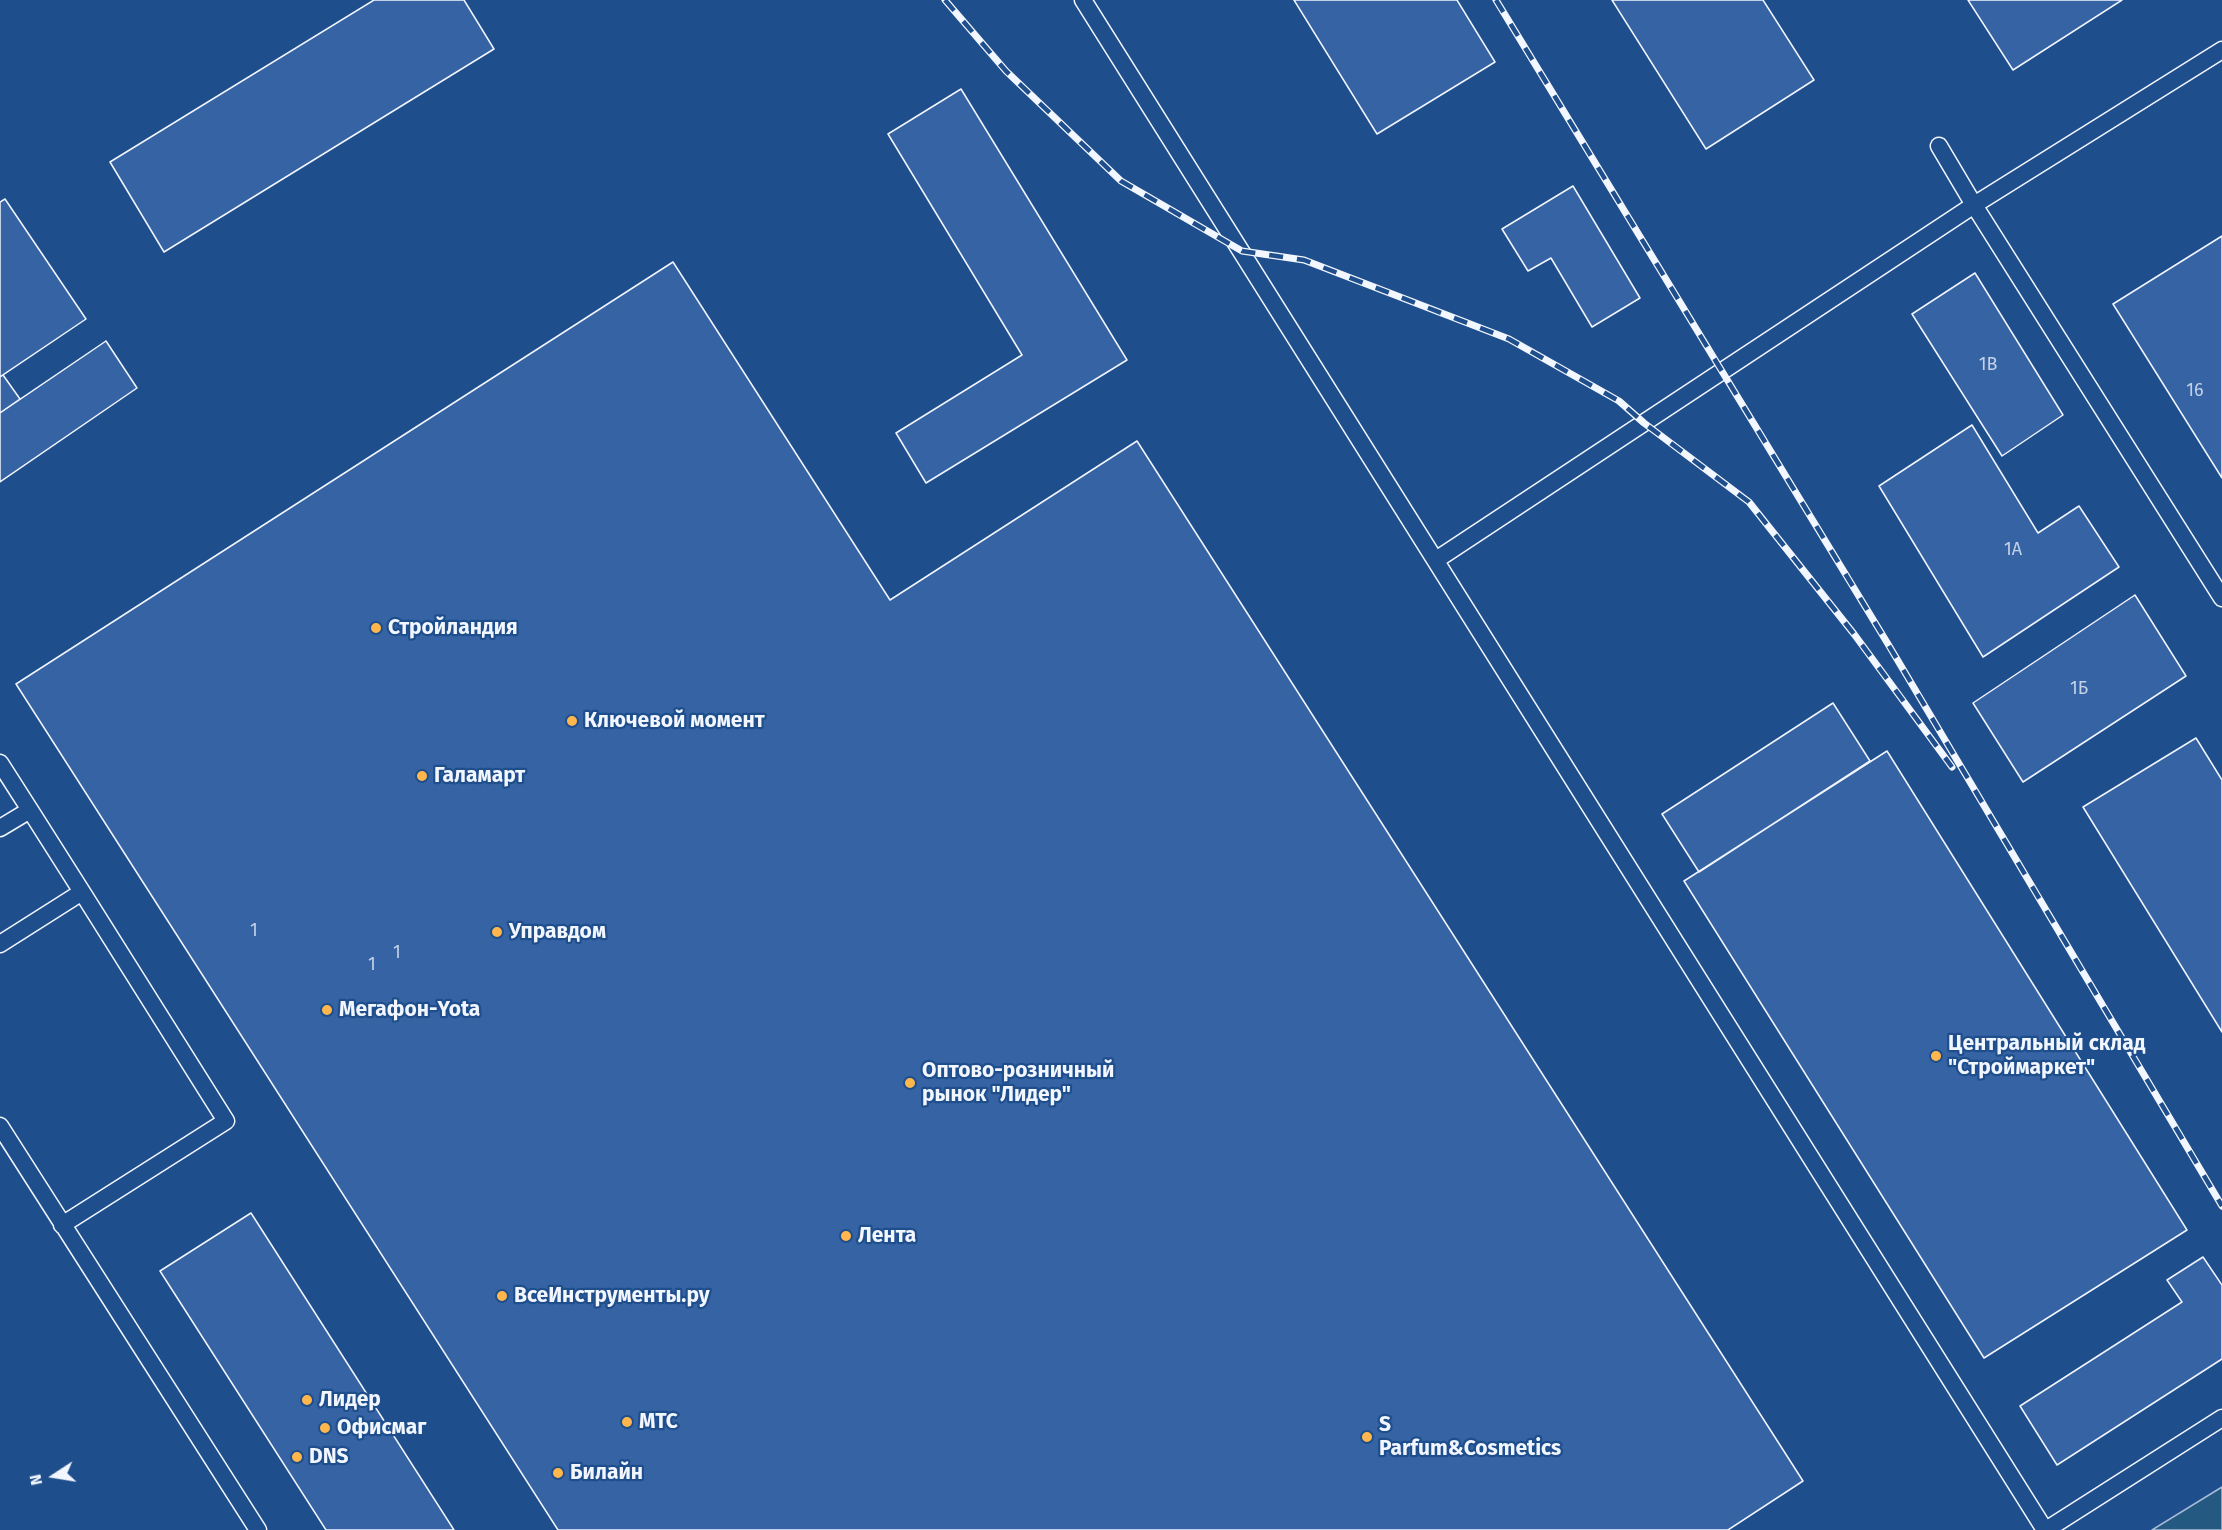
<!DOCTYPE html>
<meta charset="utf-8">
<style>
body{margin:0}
#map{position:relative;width:2222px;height:1530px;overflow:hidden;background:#1f4e8c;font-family:"Fira Sans",sans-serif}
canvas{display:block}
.north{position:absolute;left:24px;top:1446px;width:60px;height:60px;-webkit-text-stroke:4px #1f4e8c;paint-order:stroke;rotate:258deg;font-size:16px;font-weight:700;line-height:24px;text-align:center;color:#f2f6ff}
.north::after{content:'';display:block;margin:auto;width:21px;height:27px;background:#f2f6ff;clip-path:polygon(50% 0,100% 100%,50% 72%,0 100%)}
</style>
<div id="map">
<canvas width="2222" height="1530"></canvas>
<div class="north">N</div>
</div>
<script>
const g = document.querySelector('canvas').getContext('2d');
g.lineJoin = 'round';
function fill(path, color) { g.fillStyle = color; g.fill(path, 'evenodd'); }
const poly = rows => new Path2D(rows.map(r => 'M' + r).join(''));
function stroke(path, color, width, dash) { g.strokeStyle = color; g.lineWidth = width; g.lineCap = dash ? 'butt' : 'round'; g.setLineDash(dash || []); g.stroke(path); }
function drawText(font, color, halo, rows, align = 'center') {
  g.font = font + ' "Fira Sans",sans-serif'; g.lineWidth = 4.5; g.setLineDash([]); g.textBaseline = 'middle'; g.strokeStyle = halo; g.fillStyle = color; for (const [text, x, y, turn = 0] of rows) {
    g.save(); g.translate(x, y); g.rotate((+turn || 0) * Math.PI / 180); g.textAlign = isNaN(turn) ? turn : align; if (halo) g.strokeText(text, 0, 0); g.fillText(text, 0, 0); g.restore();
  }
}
const green = poly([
 [2222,1487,2222,1530,2152,1530,2222,1487]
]);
const building = poly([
 [374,0,464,0,494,49,164,252,110,162,374,0],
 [1294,0,1457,0,1495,62,1377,134,1294,0],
 [1612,0,1763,0,1814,80,1706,149,1612,0],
 [1968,0,2122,0,2013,70,1968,0],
 [961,89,1127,360,926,483,896,433,1022,355,888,134,961,89],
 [1573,186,1640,298,1592,327,1551,258,1528,271,1502,229,1573,186],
 [5,199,86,319,0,377,0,202,5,199],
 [2222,236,2222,478,2113,304,2222,236],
 [673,262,890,600,1137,441,1803,1481,1728,1530,558,1530,16,684,673,262],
 [1975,273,2063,415,2002,456,1912,314,1975,273],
 [106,341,137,388,0,482,0,413,106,341],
 [3,375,20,399,0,413,0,377,3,375],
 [1972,425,2038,533,2079,506,2119,567,1983,657,1879,486,1972,425],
 [2135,595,2186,676,2023,782,1973,703,2135,595],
 [1833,703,1870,761,1699,872,1662,814,1833,703],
 [2196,738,2222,780,2222,1032,2083,807,2196,738],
 [1887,751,2187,1230,1984,1358,1684,881,1887,751],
 [251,1213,454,1530,326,1530,160,1271,251,1213],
 [2203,1257,2222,1285,2222,1359,2057,1465,2020,1406,2182,1302,2167,1280,2203,1257]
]);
const lane = poly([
 [1083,0,2045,1530],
 [1939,146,1974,205,2222,598],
 [1436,560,1974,205,2222,50],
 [0,763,30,810],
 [0,828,30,810,82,892],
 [0,944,82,892,226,1121,62,1225],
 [0,1126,258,1530],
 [2046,1530,2222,1418]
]);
const rail = poly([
 [945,0,1006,71,1121,181,1242,251,1304,260,1509,339,1619,401,1644,423,1749,502,1854,634,1952,767],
 [1496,0,1888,644,2222,1206]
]);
const markers = [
 [376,628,6,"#ffb74d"],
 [572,721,6,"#ffb74d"],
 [422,776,6,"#ffb74d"],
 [497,932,6,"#ffb74d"],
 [327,1010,6,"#ffb74d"],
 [1936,1056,6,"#ffb74d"],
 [910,1083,6,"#ffb74d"],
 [846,1236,6,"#ffb74d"],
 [502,1296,6,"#ffb74d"],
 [307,1400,6,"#ffb74d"],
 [627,1422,6,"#ffb74d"],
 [325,1428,6,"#ffb74d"],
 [1367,1437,6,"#ffb74d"],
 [297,1457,6,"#ffb74d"],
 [558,1473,6,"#ffb74d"]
];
const numberNames = [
 ["1В",1988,365],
 ["16",2195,391],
 ["1А",2013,550],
 ["1Б",2079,689],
 ["1",254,931],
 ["1",397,953],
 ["1",372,965]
];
const poiNames = [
 ["Стройландия",388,628],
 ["Ключевой момент",584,721],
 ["Галамарт",434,776],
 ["Управдом",509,932],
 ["Мегафон-Yota",339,1010],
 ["Центральный склад",1948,1044],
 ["\"Строймаркет\"",1948,1068],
 ["Оптово-розничный",922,1071],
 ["рынок \"Лидер\"",922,1095],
 ["Лента",858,1236],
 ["ВсеИнструменты.ру",514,1296],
 ["Лидер",319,1400],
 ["МТС",639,1422],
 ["S",1379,1425],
 ["Parfum&Cosmetics",1379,1449],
 ["Офисмаг",337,1428],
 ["DNS",309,1457],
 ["Билайн",570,1473]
];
fill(green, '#245a82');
stroke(green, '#a8bbd7', 1.5);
fill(building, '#3563a3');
stroke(building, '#f2f6ff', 1.5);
stroke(lane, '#f2f6ff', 19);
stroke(lane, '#1f4e8c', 16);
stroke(rail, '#f2f6ff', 7);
stroke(rail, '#1f4e8c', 4.5, [14]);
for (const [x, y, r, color] of markers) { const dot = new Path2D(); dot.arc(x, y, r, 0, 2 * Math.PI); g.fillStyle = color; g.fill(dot); stroke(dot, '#1f4e8c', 2); }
drawText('18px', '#c3d1e8', null, numberNames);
drawText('bold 21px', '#f2f6ff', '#1f4e8c', poiNames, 'left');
</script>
